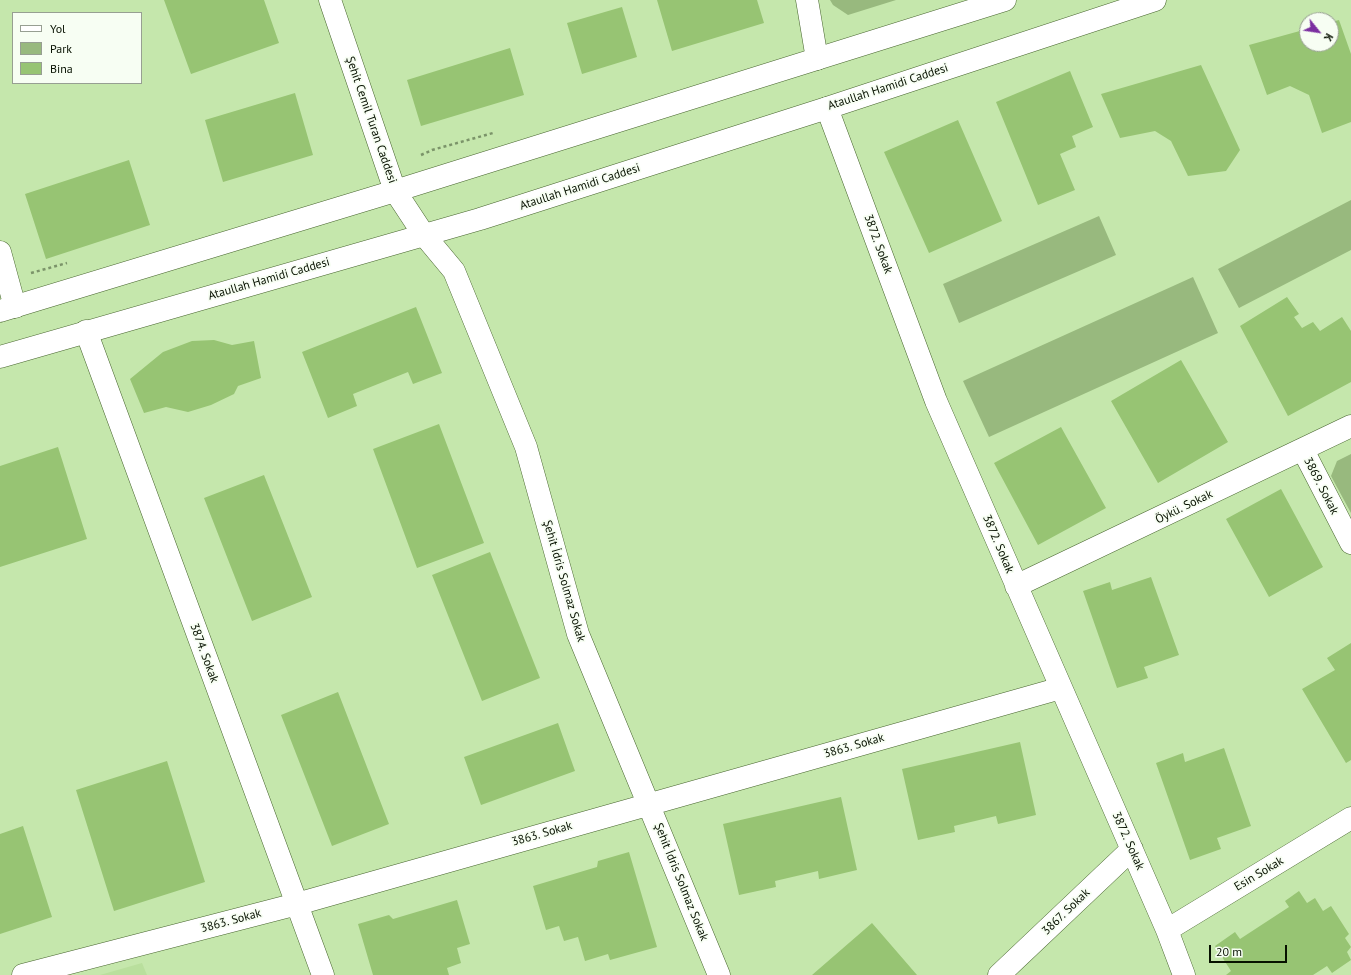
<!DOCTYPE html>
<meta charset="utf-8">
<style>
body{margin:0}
#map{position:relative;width:1351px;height:975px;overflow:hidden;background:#c5e7ac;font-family:"PT Sans",sans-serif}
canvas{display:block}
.legend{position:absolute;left:12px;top:12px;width:130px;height:72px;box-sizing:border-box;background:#f7fef3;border:1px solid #979f92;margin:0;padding:5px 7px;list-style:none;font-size:12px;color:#071100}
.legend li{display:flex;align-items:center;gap:8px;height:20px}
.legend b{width:20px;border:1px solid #979f92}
.north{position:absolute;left:1299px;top:12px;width:40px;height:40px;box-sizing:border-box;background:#f7fef3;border:1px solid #979f92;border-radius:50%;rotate:120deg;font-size:11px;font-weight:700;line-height:16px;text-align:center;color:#071100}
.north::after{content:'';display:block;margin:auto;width:14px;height:18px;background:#7b2fa0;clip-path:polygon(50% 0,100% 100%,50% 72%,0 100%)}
.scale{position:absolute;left:1209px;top:945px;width:78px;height:18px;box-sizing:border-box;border:2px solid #071100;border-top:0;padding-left:5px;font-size:12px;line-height:14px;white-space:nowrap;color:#071100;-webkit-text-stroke:3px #f7fef3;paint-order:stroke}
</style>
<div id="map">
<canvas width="1351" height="975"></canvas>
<ul class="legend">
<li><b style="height:5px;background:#fff"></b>Yol</li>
<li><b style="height:11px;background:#98b97e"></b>Park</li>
<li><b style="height:11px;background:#97c473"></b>Bina</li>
</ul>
<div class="north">K</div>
<div class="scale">20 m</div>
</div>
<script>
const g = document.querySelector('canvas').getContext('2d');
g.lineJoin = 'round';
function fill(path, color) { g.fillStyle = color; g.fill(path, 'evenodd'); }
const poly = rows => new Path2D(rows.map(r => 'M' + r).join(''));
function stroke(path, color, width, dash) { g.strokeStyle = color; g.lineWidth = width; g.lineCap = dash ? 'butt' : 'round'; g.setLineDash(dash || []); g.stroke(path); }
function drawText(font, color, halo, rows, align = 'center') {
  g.font = font + ' "PT Sans",sans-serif'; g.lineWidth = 3.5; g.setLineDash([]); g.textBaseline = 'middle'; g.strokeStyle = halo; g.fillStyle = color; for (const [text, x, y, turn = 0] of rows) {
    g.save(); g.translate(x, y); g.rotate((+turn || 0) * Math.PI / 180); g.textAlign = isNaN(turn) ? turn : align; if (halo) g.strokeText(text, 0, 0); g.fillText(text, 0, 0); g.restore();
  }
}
const built = poly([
 [142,963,147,975,100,975]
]);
const green = poly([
 [830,0,896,0,848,15,833,5],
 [1351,200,1351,250,1239,308,1218,269],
 [1099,216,1116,255,959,323,943,284],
 [1193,277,1218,333,989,437,963,381],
 [1351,454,1351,513,1331,476,1337,461]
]);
const building = poly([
 [164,0,264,0,279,43,191,74],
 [657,0,757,0,764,23,672,51],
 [622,7,637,57,582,74,567,23],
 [1339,20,1351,54,1351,122,1322,133,1309,95,1290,86,1267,95,1249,45,1307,29,1307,44,1331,44,1331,22],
 [510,48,524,95,421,126,407,80],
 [1201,65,1240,150,1226,171,1188,176,1171,141,1155,131,1120,138,1101,94],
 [1070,71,1093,127,1072,136,1076,147,1060,154,1075,190,1038,205,996,102],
 [295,93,313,155,223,182,205,120],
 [958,120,1002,221,929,253,884,152],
 [129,160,150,225,46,259,25,194],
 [1287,297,1299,314,1294,317,1302,328,1313,322,1320,331,1342,317,1351,331,1351,382,1288,416,1240,326],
 [416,307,442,373,413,384,408,372,353,394,357,406,328,418,302,352],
 [214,340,232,345,254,341,261,378,238,386,234,394,211,405,188,412,166,407,144,413,130,379,163,352,192,341],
 [1181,360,1228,442,1158,483,1111,401],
 [439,424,484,543,417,568,373,449],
 [1061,427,1106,508,1038,545,994,463],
 [58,447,87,539,0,567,0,466],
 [264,475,312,597,252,621,204,498],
 [1281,489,1323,567,1269,597,1226,519],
 [490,552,540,678,482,701,432,575],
 [1151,577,1179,655,1144,667,1148,678,1117,688,1083,591,1110,582,1112,590],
 [1351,643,1351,760,1346,763,1302,689,1335,670,1327,658],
 [338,692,389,824,332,846,281,715],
 [558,723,575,771,481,805,464,757],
 [1020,742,1036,815,998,824,996,816,954,826,955,832,918,840,902,769],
 [1224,748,1251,826,1217,838,1221,849,1190,860,1156,763,1183,753,1185,762],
 [167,761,205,882,114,911,76,790],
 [841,797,857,870,819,879,818,871,775,881,776,887,739,895,723,824],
 [23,826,52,917,0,934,0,834],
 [629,852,657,947,610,960,608,954,585,961,578,937,564,941,559,926,546,930,533,886,597,867,598,861],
 [1299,891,1307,903,1315,898,1323,911,1331,906,1349,934,1345,938,1351,947,1347,952,1351,960,1332,973,1327,966,1313,975,1226,975,1231,971,1215,946,1235,932,1240,939,1289,907,1285,901],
 [457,900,470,944,457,948,461,963,447,968,449,975,373,975,358,924,389,915,393,919],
 [872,923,917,975,812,975]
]);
const path = poly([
 [421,155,432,150,493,133],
 [31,273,67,263]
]);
const street = poly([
 [807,0,817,59],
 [827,108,936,401,1167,930,1184,975],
 [424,235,454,271,526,447,578,634,719,975],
 [0,252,15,307],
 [86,331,323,975],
 [1303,450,1351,543],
 [1016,586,1351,426],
 [1167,930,1351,818],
 [23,975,297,904,1061,688],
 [999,975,1132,849]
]);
const secondary = poly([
 [330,0,395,191,424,235],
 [0,311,395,191,1005,0],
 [0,357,480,219,827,108,1155,0]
]);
const streetNames = [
 ["Ataullah Hamidi Caddesi",888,87,-18],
 ["Şehit Cemil Turan Caddesi",371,120,71],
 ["Ataullah Hamidi Caddesi",580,187,-18],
 ["3872. Sokak",878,244,70],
 ["Ataullah Hamidi Caddesi",269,279,-16],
 ["3869. Sokak",1321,486,63],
 ["Öykü. Sokak",1184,507,-26],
 ["3872. Sokak",998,544,67],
 ["Şehit İdris Solmaz Sokak",564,581,74],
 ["3874. Sokak",204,653,70],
 ["3863. Sokak",854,746,-16],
 ["3863. Sokak",542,834,-16],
 ["3872. Sokak",1128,841,66],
 ["Esin Sokak",1259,874,-31],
 ["Şehit İdris Solmaz Sokak",681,882,68],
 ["3867. Sokak",1066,912,-44],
 ["3863. Sokak",231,921,-15]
];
fill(built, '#b9df9d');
fill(green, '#98b97e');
fill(building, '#97c473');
stroke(street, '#48652f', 23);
stroke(secondary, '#48652f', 23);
stroke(path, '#7b9469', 2.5, [3, 3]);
stroke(street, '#fff', 22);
stroke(secondary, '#fff', 22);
drawText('12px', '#071100', '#f7fef3', streetNames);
</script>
